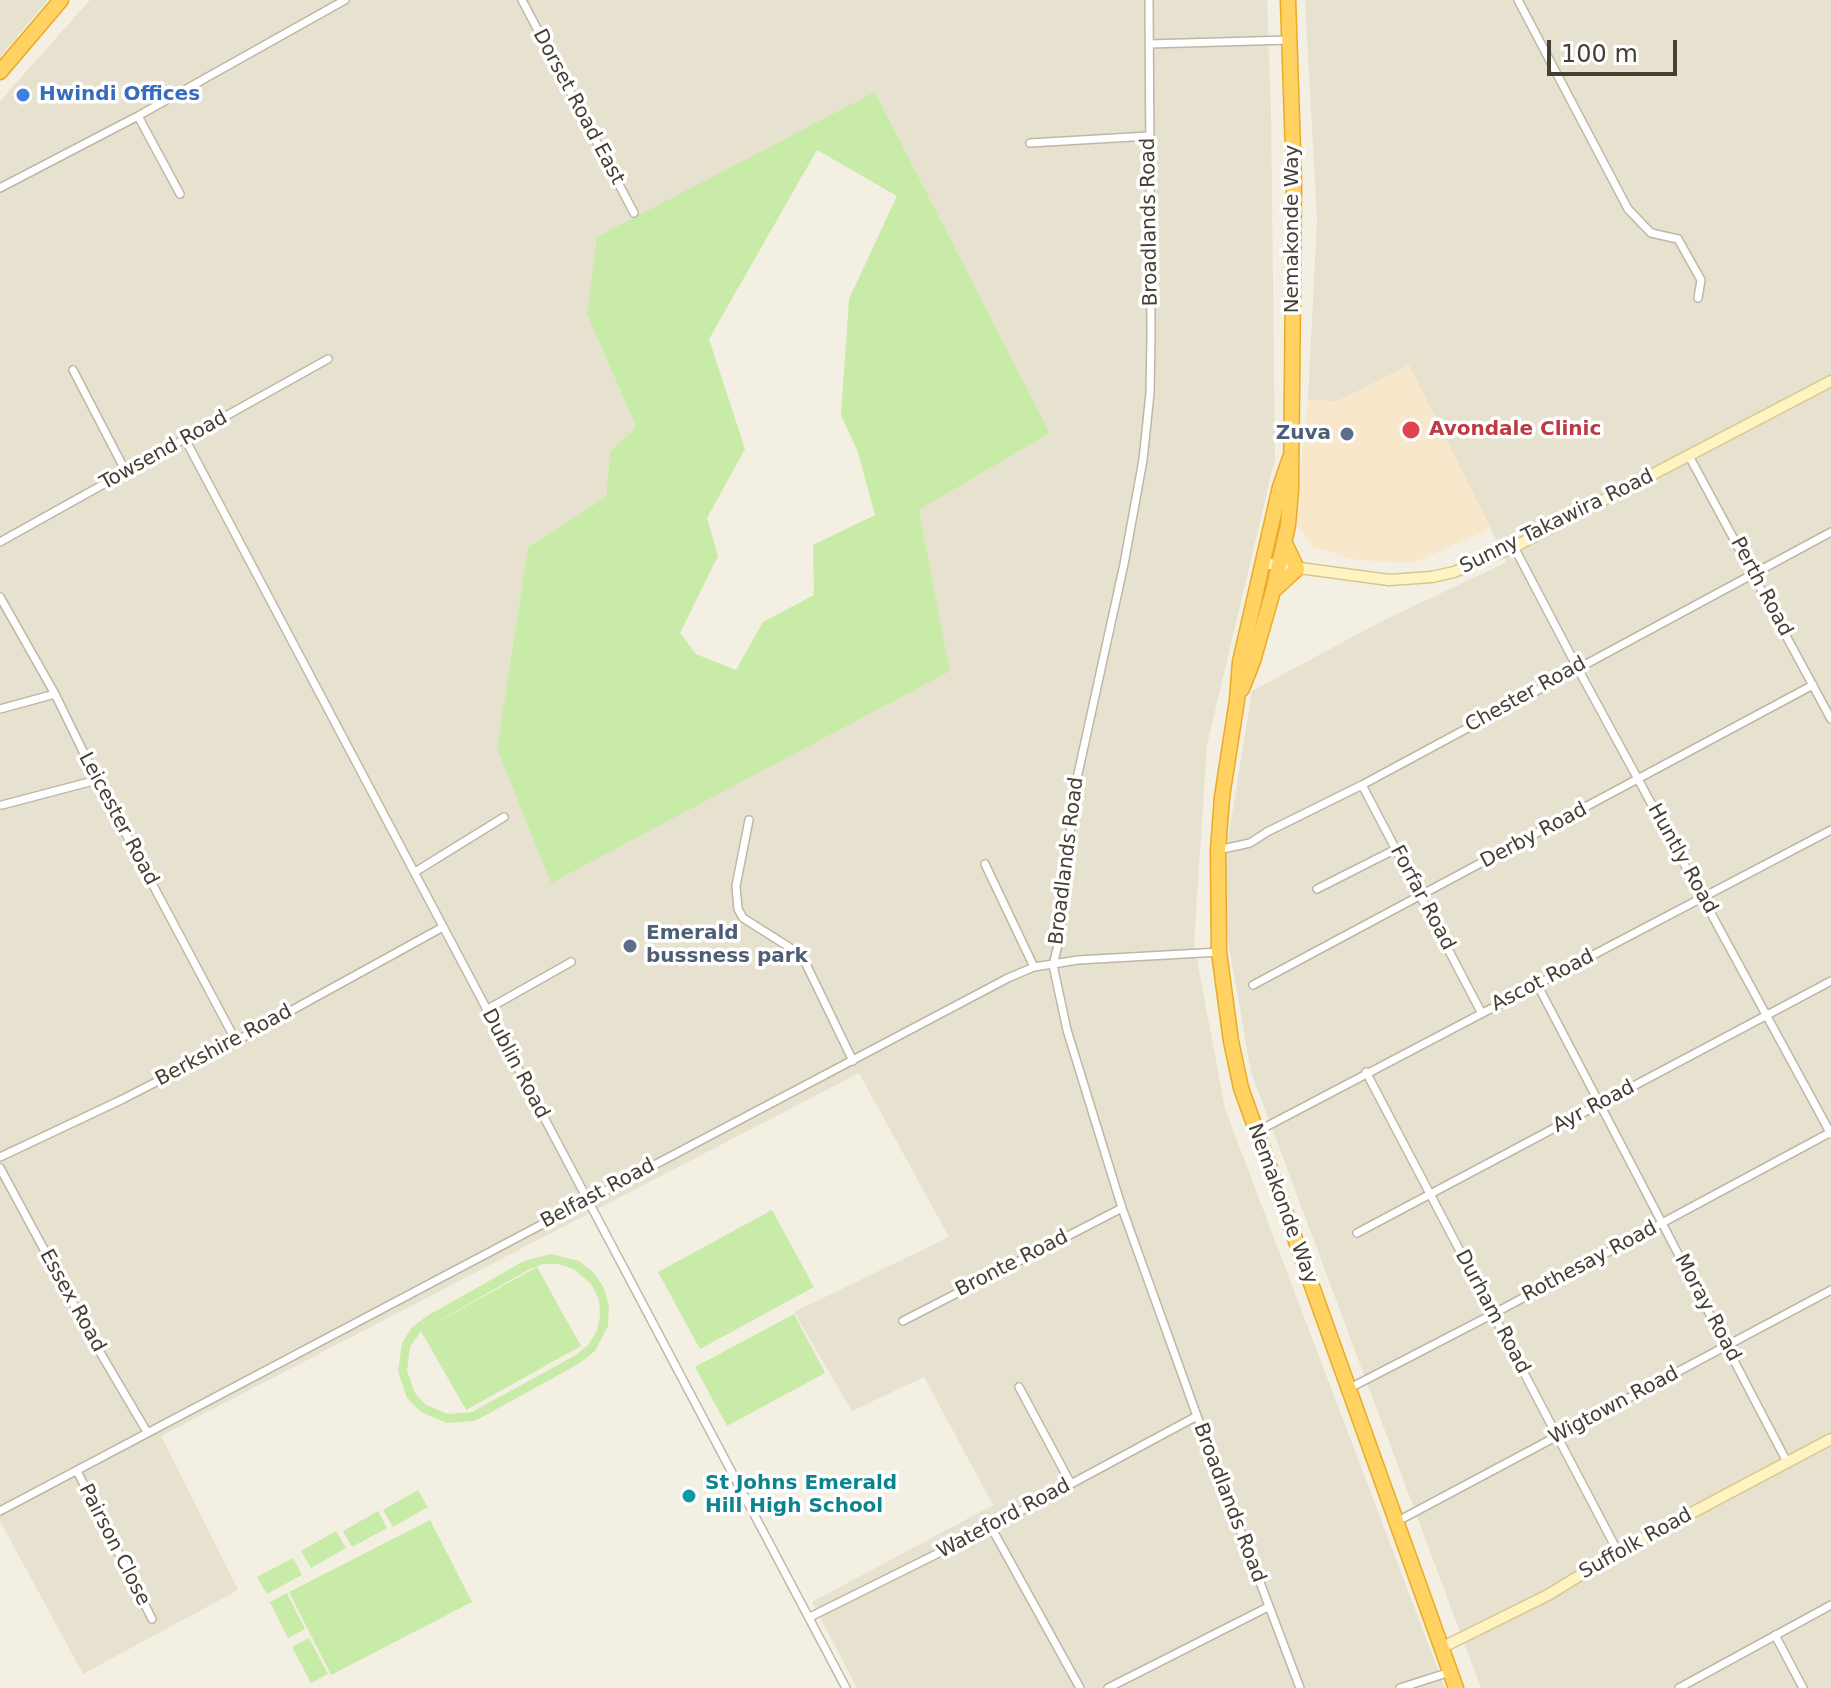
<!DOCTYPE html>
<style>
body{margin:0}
#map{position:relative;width:1831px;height:1688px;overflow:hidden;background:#f3efe3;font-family:"DejaVu Sans",sans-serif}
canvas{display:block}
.scale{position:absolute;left:1547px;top:40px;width:130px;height:36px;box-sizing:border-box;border:4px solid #453f33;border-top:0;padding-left:10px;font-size:24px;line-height:28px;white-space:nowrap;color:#453f33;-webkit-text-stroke:6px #fff;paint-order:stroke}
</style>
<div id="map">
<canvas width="1831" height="1688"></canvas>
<div class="scale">100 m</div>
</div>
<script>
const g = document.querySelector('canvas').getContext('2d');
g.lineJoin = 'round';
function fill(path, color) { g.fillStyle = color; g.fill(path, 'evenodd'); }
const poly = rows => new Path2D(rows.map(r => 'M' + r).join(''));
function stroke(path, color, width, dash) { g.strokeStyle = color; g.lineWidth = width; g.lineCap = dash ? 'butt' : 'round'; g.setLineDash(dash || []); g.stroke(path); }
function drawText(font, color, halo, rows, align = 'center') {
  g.font = font + ' "DejaVu Sans",sans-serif'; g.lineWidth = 7; g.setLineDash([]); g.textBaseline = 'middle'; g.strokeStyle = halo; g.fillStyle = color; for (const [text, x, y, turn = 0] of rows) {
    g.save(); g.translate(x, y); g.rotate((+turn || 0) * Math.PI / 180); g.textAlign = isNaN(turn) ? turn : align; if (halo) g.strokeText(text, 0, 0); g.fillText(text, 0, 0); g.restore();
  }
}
const residential = poly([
 [0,0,48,0,0,57],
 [90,0,1267,0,1271,111,1275,458,1207,745,1194,943,1225,1109,1445,1688,857,1688,812,1602,993,1505,924,1377,852,1411,794,1312,949,1237,859,1073,161,1436,238,1590,83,1674,0,1521,0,101],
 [875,92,1050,433,919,510,950,671,497,748,528,547,606,497,610,452,636,427,587,314],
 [1305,0,1831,0,1831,1688,1481,1688,1251,1072,1225,923,1225,858,1252,691,1382,621,1507,562,1409,366,1336,402,1308,399,1317,220]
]);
const commercial = poly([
 [1409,365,1491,528,1414,563,1356,560,1311,546,1295,521,1308,399,1336,402]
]);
const green = poly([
 [875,92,1050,433,919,510,950,671,551,883,497,748,528,547,606,497,610,452,636,427,587,314,597,237],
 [817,150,897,196,849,299,841,415,858,452,875,515,813,545,814,595,763,622,736,670,696,654,680,633,718,556,707,518,745,449,709,339],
 [772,1210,814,1287,700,1349,658,1272],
 [551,1254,579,1261,594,1273,604,1288,609,1307,608,1326,595,1351,580,1363,475,1421,447,1423,421,1412,407,1398,398,1371,402,1343,412,1327,427,1316,524,1261],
 [543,1264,559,1264,574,1269,592,1285,599,1300,600,1316,597,1331,588,1345,576,1355,472,1412,448,1414,426,1405,415,1393,407,1371,410,1347,421,1331,466,1410,581,1346,537,1267,423,1330,528,1270],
 [794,1314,825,1373,727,1426,695,1367],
 [418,1490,428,1507,393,1527,383,1510],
 [378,1511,387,1528,352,1547,343,1531],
 [430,1520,472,1602,331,1675,289,1592],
 [336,1531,346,1548,311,1568,301,1551],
 [293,1558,302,1575,267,1594,257,1577],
 [287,1593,305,1629,288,1638,270,1602],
 [309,1638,328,1674,311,1683,292,1647]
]);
const street = poly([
 [522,0,634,213],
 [1149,0,1151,336,1150,393,1143,460,1124,564,1074,792,1060,937,1053,965,1067,1030,1122,1208,1197,1416,1300,1688],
 [1518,0,1628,209,1651,233,1678,239,1701,280,1698,298],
 [1149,44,1289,40],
 [138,116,180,194],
 [1030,143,1149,136],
 [0,188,138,116,345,0],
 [73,370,126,472],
 [185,439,846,1688],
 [1689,456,1831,719],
 [0,542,328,359],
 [1514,547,1577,667,1831,1134],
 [0,597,55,694,97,780,236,1041],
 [0,709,55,694],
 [1362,785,1481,1012],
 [2,805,97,780],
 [749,820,736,886,738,909,743,918,789,947,806,964,853,1061],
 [1218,850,1250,843,1267,832,1362,785,1831,532],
 [985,864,1034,967],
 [415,872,504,817],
 [1317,889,1396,849],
 [1537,984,1787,1462],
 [1253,985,1813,685],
 [486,1010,571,962],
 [1366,1072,1618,1552],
 [1258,1131,1831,830],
 [0,1157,123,1099,236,1041,443,927],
 [0,1168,94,1342,147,1432],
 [1357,1233,1831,981],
 [903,1321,1122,1208],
 [1019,1387,1071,1484],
 [1348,1389,1493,1314,1831,1132],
 [77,1471,152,1619],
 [0,1511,1008,978,1034,967,1078,960,1219,952],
 [1396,1522,1831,1290],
 [991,1527,1080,1688],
 [810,1617,991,1527,1197,1416],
 [1775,1635,1803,1688],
 [1108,1688,1268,1607],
 [1400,1688,1450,1672],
 [1679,1688,1831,1605]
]);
const secondary = poly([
 [1262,563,1389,580,1432,577,1454,572,1514,547,1831,381],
 [1441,1648,1548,1595,1618,1552,1831,1439]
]);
const highway = poly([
 [0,72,61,0],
 [1290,458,1280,487,1240,662,1237,700,1222,797,1218,850,1219,952,1231,1041,1241,1088,1456,1688],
 [1274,590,1297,569,1285,543],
 [1242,689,1253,661,1273,591,1288,525,1291,489,1294,181,1288,0]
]);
const markers = [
 [23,95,8,"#3f7fe0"],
 [1411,430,10,"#e0444e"],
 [1347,434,8,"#5c6f8a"],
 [630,946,8,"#5c6f8a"],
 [689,1496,8,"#0f9aa8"]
];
const shopNames = [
 ["Hwindi Offices",39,95]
];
const streetNames = [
 ["Dorset Road East",578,107,62],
 ["Broadlands Road",1150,222,-91],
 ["Nemakonde Way",1293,229,-90],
 ["Towsend Road",164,451,-29],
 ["Sunny Takawira Road",1557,522,-26],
 ["Perth Road",1761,587,62],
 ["Chester Road",1526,695,-29],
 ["Leicester Road",118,819,62],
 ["Derby Road",1534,836,-28],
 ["Huntly Road",1682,859,61],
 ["Broadlands Road",1067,861,-83],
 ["Forfar Road",1422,898,62],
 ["Ascot Road",1543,981,-27],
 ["Berkshire Road",224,1046,-28],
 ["Dublin Road",515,1064,62],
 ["Ayr Road",1594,1107,-28],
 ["Belfast Road",598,1194,-28],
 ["Nemakonde Way",1282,1204,70],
 ["Rothesay Road",1590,1262,-28],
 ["Bronte Road",1012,1264,-27],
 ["Essex Road",72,1301,61],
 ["Moray Road",1707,1308,62],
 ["Durham Road",1492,1312,62],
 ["Wigtown Road",1614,1406,-28],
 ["Broadlands Road",1229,1503,69],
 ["Wateford Road",1004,1519,-28],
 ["Suffolk Road",1636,1544,-29],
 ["Pairson Close",114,1545,63]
];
const healthNames = [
 ["Avondale Clinic",1429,430]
];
const serviceNames = [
 ["Zuva",1331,434],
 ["Emerald",646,934,"left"],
 ["bussness park",646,957,"left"]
];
const cultureNames = [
 ["St Johns Emerald",705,1484],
 ["Hill High School",705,1507]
];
fill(residential, '#e7e1d0');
fill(commercial, '#f8e7cb');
fill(green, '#c9eba8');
stroke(street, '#bfb7a5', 10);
stroke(secondary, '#d7c78e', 13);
stroke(highway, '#eaab26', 17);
stroke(street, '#fff', 7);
stroke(secondary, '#fff3c1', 10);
stroke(highway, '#ffd262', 14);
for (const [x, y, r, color] of markers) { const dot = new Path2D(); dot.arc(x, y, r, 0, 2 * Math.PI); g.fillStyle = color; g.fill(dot); stroke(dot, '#fff', 3); }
drawText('bold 20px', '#366cbe', '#fff', shopNames, 'left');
drawText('20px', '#453f33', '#fff', streetNames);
drawText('bold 20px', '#be3a42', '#fff', healthNames, 'left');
drawText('bold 20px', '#4e5e75', '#fff', serviceNames, 'right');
drawText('bold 20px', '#0d838f', '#fff', cultureNames, 'left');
</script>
